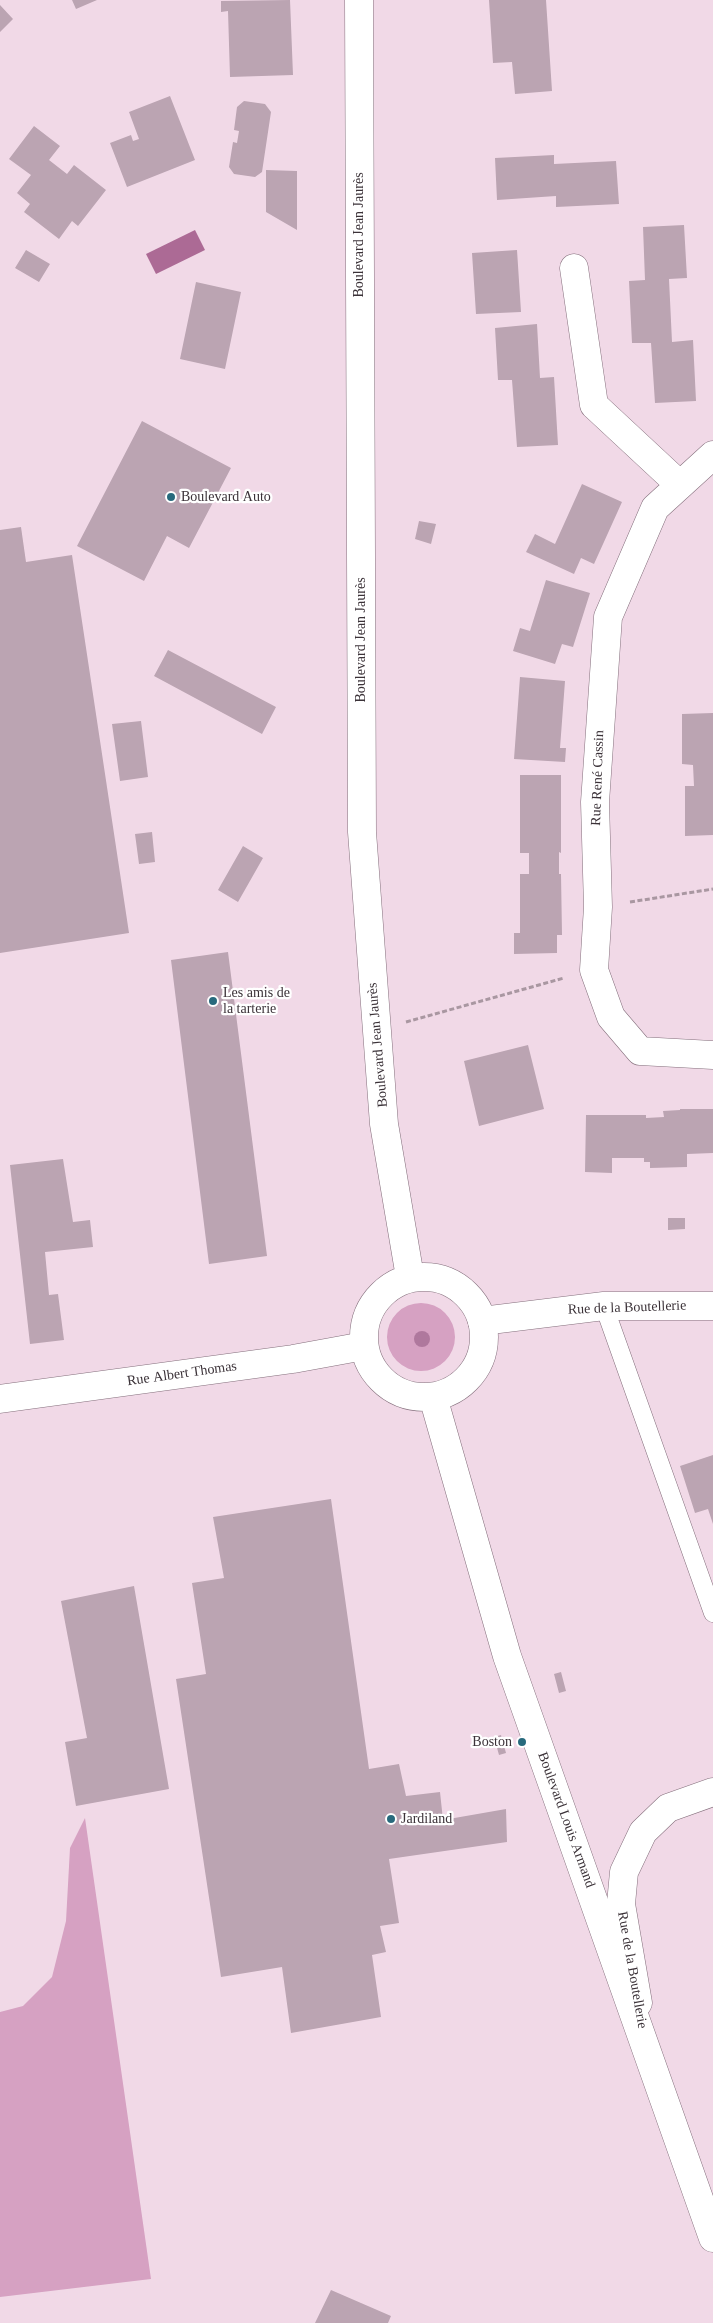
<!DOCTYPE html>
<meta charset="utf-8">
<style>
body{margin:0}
canvas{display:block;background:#f1d9e7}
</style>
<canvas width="713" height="2323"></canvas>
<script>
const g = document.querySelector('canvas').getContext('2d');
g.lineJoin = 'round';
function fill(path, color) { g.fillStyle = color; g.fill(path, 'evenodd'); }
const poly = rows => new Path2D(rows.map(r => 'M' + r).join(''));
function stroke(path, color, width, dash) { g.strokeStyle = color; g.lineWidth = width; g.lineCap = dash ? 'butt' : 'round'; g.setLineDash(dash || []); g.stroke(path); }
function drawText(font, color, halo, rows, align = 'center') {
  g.font = font + ' Georgia,serif'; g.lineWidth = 4.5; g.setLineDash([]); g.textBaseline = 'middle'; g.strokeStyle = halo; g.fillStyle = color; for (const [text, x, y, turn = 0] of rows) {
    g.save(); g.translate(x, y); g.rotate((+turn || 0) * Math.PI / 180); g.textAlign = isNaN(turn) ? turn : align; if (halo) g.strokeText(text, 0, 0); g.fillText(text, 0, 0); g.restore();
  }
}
const green = poly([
 '387 1337a34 34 0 1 1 68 0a34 34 0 1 1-68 0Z',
 [85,1818,151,2279,0,2297,0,2012,23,2006,52,1977,66,1921,70,1848]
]);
const water = poly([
 [195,230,205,250,156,274,146,254]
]);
const building = poly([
 [72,0,97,0,76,9],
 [290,0,293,75,230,77,228,11,221,12,221,1],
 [489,0,546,0,552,91,515,94,512,62,493,63],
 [0,5,13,19,0,32],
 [170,96,195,160,127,187,110,143,131,135,133,141,139,139,129,112],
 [244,101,265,104,271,112,262,172,255,177,234,174,229,167,233,142,237,143,239,131,234,130,237,107],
 [34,126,60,146,49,160,67,174,74,165,106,190,78,226,72,221,59,239,24,212,30,204,17,193,31,175,9,159],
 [554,155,554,164,616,161,619,204,556,207,556,196,497,200,495,158],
 [266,170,297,171,297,230,266,212],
 [684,225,687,278,669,279,672,342,693,340,696,401,655,403,651,343,632,343,629,281,645,280,643,227],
 [26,250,50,264,39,282,15,268],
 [517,250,521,312,476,314,472,253],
 [196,282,241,292,225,369,180,359],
 [537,324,540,378,554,377,558,445,517,447,512,380,498,380,495,328],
 [142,421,231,468,189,548,167,536,144,581,77,546],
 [582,484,622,502,594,564,581,558,574,574,526,552,535,534,555,544],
 [419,521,436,524,431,544,415,539],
 [21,527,26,562,72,555,129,933,0,953,0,530],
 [546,580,590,593,573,647,562,644,555,664,513,651,520,628,530,631],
 [168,650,276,707,262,734,154,676],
 [520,677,565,681,560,748,566,748,565,762,514,759],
 [713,713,713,835,685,836,685,786,694,786,693,765,682,764,682,714],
 [141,721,148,777,120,781,112,724],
 [520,775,561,775,561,853,559,852,559,874,561,874,562,935,557,935,557,953,514,954,514,933,520,933,520,874,529,874,529,853,520,853],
 [152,832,155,862,139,864,135,834],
 [243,846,263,858,238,902,218,890],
 [228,952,267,1256,209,1264,171,960],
 [528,1045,544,1109,479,1126,464,1061],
 [680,1109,713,1109,713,1153,687,1154,687,1167,650,1168,650,1162,644,1162,644,1158,612,1158,612,1173,585,1172,586,1115,646,1115,646,1118,664,1117,663,1111,680,1110],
 [63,1159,73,1222,90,1220,93,1247,45,1252,49,1295,58,1294,64,1340,30,1344,10,1165],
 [668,1218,685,1218,685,1229,668,1230],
 [713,1455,713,1524,708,1509,695,1513,680,1466],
 [331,1499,369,1769,399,1764,406,1796,440,1792,443,1820,506,1809,507,1842,389,1859,399,1923,380,1926,386,1952,372,1955,381,2017,291,2033,282,1967,221,1977,176,1679,206,1674,192,1583,224,1578,213,1517],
 [134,1586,169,1789,76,1806,65,1742,87,1738,61,1601],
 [561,1672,566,1691,559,1693,554,1674],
 [501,1735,506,1753,499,1755,494,1737],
 [331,2290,391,2316,388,2323,315,2323]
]);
const path = poly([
 [630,902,713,889],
 [406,1022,564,978]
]);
const service = poly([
 [604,1306,713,1613]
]);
const minor = poly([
 [574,268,594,405,680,485],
 [713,455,655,508,608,617,595,802,598,907,594,970,611,1017,640,1051,713,1055],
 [482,1321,604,1306,713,1306],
 [638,2003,621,1904,624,1872,643,1832,668,1808,713,1792]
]);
const tertiary = poly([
 [0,1399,293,1359,364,1346]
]);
const secondary = poly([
 [359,0,362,832,384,1124,410,1277],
 '364 1337a60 60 0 1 1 120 0a60 60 0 1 1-120 0Z',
 [433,1397,507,1656,713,2238]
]);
const trees = [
 [422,1339]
];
const markers = [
 [171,497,5,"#286a7d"],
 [213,1001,5,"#286a7d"],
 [522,1742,5,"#286a7d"],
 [391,1819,5,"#286a7d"]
];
const streetNames = [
 ["Boulevard Jean Jaurès",359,235,-90],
 ["Boulevard Jean Jaurès",361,640,-90],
 ["Rue René Cassin",598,778,-88],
 ["Boulevard Jean Jaurès",378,1045,-95],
 ["Rue de la Boutellerie",627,1308,-2],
 ["Rue Albert Thomas",182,1374,-8],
 ["Boulevard Louis Armand",566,1820,70],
 ["Rue de la Boutellerie",632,1970,80]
];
const poiNames = [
 ["Boulevard Auto",181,497],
 ["Les amis de",223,993],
 ["la tarterie",223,1009],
 ["Boston",512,1742,"right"],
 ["Jardiland",401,1819]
];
fill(green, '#d6a1c2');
fill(water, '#ac6a95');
fill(building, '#bba4b2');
stroke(service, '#846f7c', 19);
stroke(minor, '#846f7c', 29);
stroke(tertiary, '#846f7c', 29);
stroke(secondary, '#846f7c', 29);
stroke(path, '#a997a1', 3, [5, 2.5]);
stroke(service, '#fff', 18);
stroke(minor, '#fff', 28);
stroke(tertiary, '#fff', 28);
stroke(secondary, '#fff', 28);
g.fillStyle = '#af789d';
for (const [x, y] of trees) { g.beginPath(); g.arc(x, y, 8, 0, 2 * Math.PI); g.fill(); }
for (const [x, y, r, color] of markers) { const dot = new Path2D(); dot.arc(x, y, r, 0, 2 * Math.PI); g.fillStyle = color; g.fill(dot); stroke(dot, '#fff', 2); }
drawText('14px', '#3b3238', '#fff', streetNames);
drawText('14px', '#3b3238', '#fff', poiNames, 'left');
</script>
